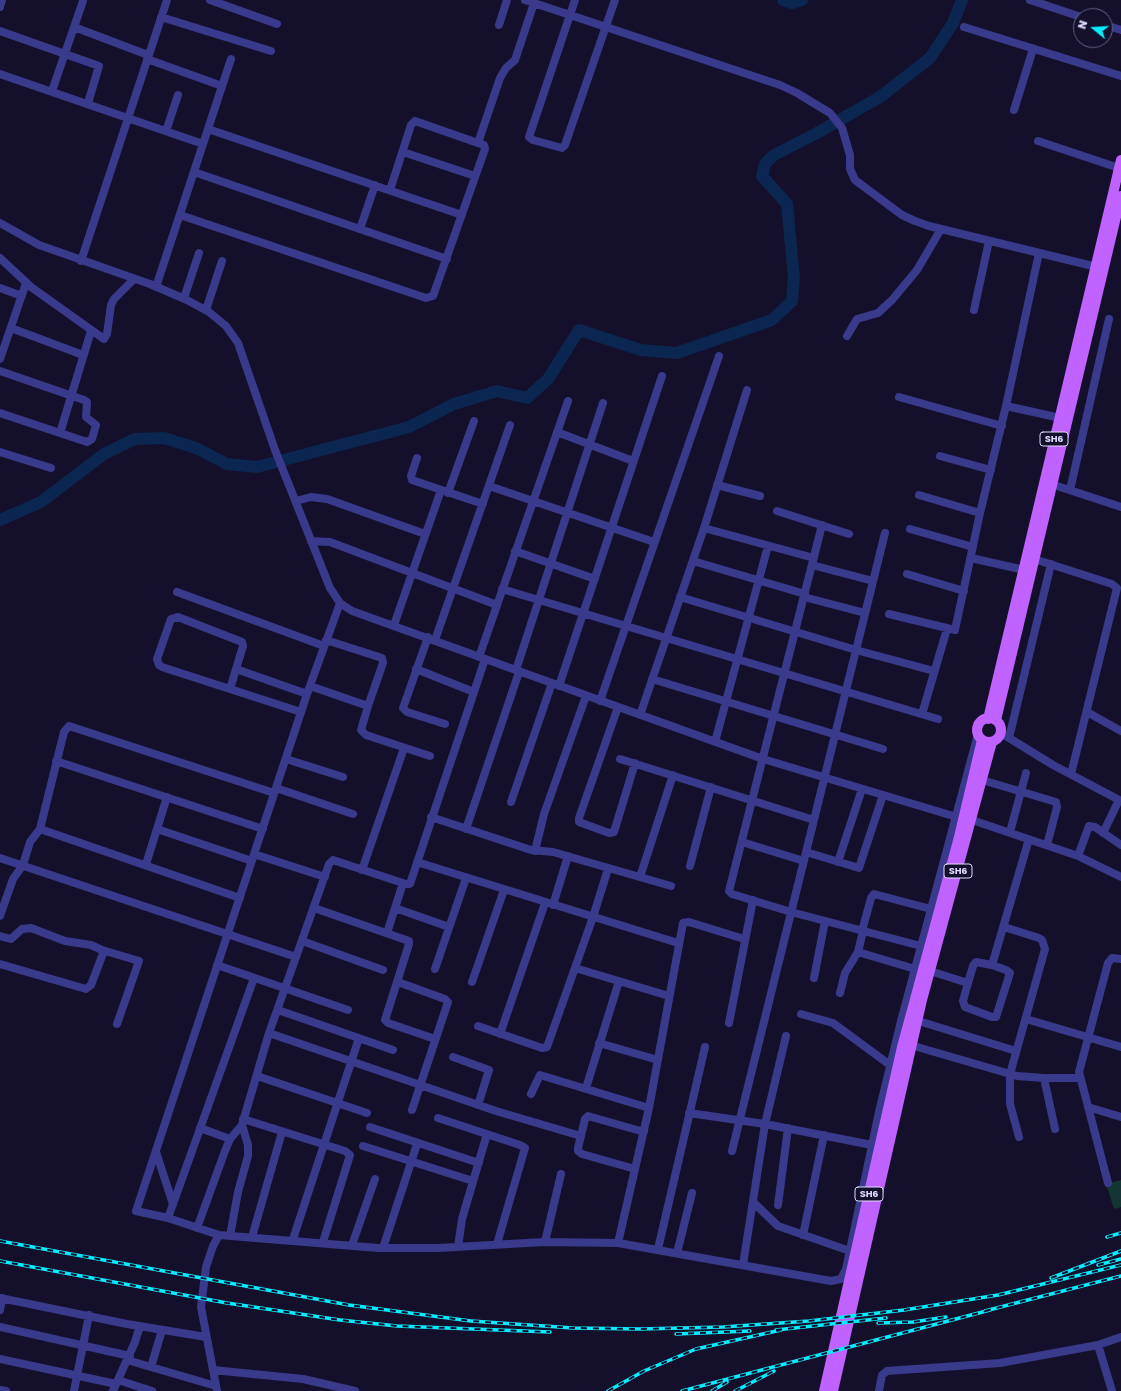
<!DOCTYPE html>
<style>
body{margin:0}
#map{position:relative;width:1121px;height:1391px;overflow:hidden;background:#14102c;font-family:"Golos Text",sans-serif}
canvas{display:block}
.north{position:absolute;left:1073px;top:8px;width:40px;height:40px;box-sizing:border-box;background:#14102c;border:1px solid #656180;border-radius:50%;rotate:288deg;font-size:11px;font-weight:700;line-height:16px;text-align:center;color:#dedbff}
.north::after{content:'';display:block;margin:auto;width:14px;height:18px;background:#07edff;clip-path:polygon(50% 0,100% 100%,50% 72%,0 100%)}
</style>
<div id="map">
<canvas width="1121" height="1391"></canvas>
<div class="north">N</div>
</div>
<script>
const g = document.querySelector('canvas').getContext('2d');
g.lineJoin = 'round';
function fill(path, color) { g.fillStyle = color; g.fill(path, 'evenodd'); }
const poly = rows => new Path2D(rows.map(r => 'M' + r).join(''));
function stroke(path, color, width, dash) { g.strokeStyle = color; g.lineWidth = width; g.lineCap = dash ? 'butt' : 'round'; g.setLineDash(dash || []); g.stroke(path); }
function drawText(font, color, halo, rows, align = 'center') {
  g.font = font + ' "Golos Text",sans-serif'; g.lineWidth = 3; g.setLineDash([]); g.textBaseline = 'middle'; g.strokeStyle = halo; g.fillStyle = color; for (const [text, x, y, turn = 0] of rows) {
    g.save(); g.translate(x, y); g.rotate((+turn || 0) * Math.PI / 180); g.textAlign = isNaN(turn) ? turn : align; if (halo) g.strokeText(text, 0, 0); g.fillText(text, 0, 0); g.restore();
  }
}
const green = poly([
 [1121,1180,1121,1207,1114,1209,1106,1184]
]);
const river = poly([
 [783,0,792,3,802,0],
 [0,520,41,502,104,454,135,439,164,438,196,448,227,464,257,467,409,427,454,404,497,391,527,398,548,379,579,330,641,350,677,353,772,320,792,301,794,278,787,204,762,176,765,164,774,155,817,133,880,97,930,58,953,23,962,0]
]);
const minor = poly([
 [210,0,277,24],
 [525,0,780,85,797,93,830,113,842,128,850,155,850,169,855,180,902,215,915,221,929,226,1101,268],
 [575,0,529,137,533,140,562,148,565,145,615,0],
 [1030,0,1081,17],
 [0,7,2,0],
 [161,17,271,51],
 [499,25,507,0],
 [1105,25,1121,30],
 [74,27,148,55],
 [964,27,1121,76],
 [0,31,99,66,88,103],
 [147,59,222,86],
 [0,74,203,144],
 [52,91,83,1],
 [1014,110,1033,49],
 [208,129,462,215],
 [166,131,178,95],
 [1038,141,1119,168],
 [403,152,475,176],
 [194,172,447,259],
 [390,190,411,125,415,121,478,143],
 [180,215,426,298,433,296,485,149,484,145,478,143,500,78,506,68,515,60,534,3],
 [0,223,39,245,150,284,187,300,209,312,226,326,238,343,275,450,330,588,340,603,352,611,763,759,960,818],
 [360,229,375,185],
 [0,258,31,287,104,339,107,334,111,305,114,299,134,279],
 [81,261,167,0],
 [156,287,231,59],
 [0,288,22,296],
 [184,298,199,253],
 [206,310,222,261],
 [974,310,989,241],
 [11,328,83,355],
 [847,336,857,319,878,313,892,300,917,270,941,229],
 [0,359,26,283],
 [0,371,84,400,87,402,86,417,96,425,92,439,87,442,0,413],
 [899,397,1002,426],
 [1006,406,1039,253],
 [557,432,633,461],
 [60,433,91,331],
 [0,452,51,468],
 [940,456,991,470],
 [417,458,411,476,412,480,483,504],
 [1048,483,1121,507],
 [717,485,760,496],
 [489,486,654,542],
 [1070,490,1109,319],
 [448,493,474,421],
 [919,495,980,513],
 [296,501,311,497,327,499,425,534],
 [777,511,849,534],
 [822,525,729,891,732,894,791,912,921,946],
 [704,528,814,558],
 [910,529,973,547],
 [311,541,330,542,497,605],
 [515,551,595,579],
 [971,558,1029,571],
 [1034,559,1112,584,1117,588,1071,774],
 [693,561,805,594],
 [812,565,873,581],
 [907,574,964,591],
 [502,589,938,719],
 [177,592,324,646],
 [680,597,856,650,934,671],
 [804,597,865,613],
 [889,614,955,630,980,513,1006,406,1065,419],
 [394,625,441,490],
 [428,637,403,708,407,712,445,724],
 [326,640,382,658,383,663,368,706],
 [435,640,510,425],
 [479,657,568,401],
 [236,669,307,694],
 [416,669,474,692],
 [516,670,603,403],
 [652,679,883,749],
 [310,686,368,706,361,730,366,735,430,756],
 [559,686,662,376],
 [230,689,243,646,242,642,178,617,171,619,157,659,159,665,162,667,301,712],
 [600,701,719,356],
 [618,707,579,818,579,822,609,833,614,832,635,763],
 [1087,712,1121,731],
 [922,714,947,629],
 [640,715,704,528,747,390],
 [1001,733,1053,765,1121,801],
 [1009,738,1051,564],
 [715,742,768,546],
 [286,759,343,777],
 [620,759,814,820],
 [56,761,263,829],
 [982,780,1056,802,1057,807,1047,845],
 [276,788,353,814],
 [511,802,552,683],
 [431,817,531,850,553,852,671,886],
 [972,820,1078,856,1121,877],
 [40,829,240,898],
 [157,829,252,861],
 [466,829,519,672],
 [1010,832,1026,773],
 [1103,833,1119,800],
 [742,842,804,861],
 [535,851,544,814,586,696],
 [806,852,859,868,883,795],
 [254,854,325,877],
 [1078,856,1089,826,1095,827,1121,845],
 [0,858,296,957],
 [417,862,678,943],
 [838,862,862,789],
 [146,864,167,797],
 [690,866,711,787],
 [362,870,404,748],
 [640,877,673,775],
 [553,905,568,856],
 [314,908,409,941,409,944,385,1020,388,1023,435,1039],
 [395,908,449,927],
 [0,916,13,879,23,865,30,842,40,829,64,732,69,726,274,793],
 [1004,927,1039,938,1042,940,1045,949,1010,1074,1010,1104,1019,1137],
 [862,931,871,898,874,894,931,909],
 [387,933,403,883],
 [0,936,11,939,22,929,31,928,65,941,91,945,102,950,139,961,117,1024],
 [302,941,383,970],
 [858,952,915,969],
 [0,964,86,989,91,985,104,951],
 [217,965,348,1010],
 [575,968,669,996],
 [435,969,466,878],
 [930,971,968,983,963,1001,965,1007,992,1017,996,1017,1010,973,1006,970,992,965,1029,839],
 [814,978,825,921],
 [398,982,445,999,448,1002,412,1110],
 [472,982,504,890],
 [968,983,973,966,976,962,992,965],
 [840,993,845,973,858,952,863,931],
 [278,1010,393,1050],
 [801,1014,833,1023,890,1065],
 [912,1019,1016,1051],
 [1026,1019,1121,1047],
 [729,1023,753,900],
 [478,1026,542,1048,547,1047,593,917,608,869],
 [269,1033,496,1111,581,1136],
 [500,1034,545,903],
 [599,1043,658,1060],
 [907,1044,1017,1076,1044,1078,1080,1078],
 [453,1057,489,1070,478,1105],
 [257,1076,367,1113],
 [1044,1078,1055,1129],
 [586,1088,619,981],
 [531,1094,540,1075,649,1108],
 [1088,1107,1121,1117],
 [689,1113,765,1124,872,1145],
 [438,1118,520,1145,525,1148,497,1244],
 [243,1119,345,1151,350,1155,323,1242],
 [370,1127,479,1163],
 [200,1128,230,1139],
 [363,1146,473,1181],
 [732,1151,885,533],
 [156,1152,173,1204],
 [635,1169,582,1154,578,1151,578,1148,585,1119,588,1116,644,1132],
 [1108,1183,1079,1072,1108,963,1112,958,1121,959],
 [753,1202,778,1226,850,1251],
 [778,1205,788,1128],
 [168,1218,254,978],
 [197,1228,225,1151,230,1139,242,1125,269,1033,329,864,333,860,336,861,406,884,410,884,485,659],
 [219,1235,168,1218,136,1211,307,694,340,603],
 [803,1235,824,1135],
 [230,1236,238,1192,248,1156,248,1145,242,1125],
 [252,1237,282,1132],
 [293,1239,359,1038],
 [545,1242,561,1174],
 [618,1243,649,1108,683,923,689,922,744,939],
 [352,1245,375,1179],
 [458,1247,462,1219,487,1134],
 [383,1248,417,1144],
 [658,1249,705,1047],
 [677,1253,692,1193],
 [743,1265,765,1124,786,1036],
 [0,1298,127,1324,206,1337],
 [0,1310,2,1298],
 [0,1327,130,1356],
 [1098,1345,1112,1391],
 [0,1359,116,1384],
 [127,1360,216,1386],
 [151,1367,162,1330],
 [213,1370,303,1379,355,1391],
 [118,1380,152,1391],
 [0,1390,6,1391],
 [74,1391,89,1315],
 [113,1391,135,1342,140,1326],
 [217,1391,201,1307,206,1267,213,1246,219,1235,378,1248,438,1248,545,1242,618,1243,831,1281,841,1279,846,1269,879,1112,901,1021,978,734],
 [879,1391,882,1375,887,1371,1000,1363,1098,1345,1121,1337]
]);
const major = poly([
 '977 730a12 12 0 1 1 24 0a12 12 0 1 1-24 0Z',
 [988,719,1121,160],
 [996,720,1121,196],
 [824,1391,902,1047,959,837,982,740],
 [833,1391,922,1000,992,742]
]);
const rail = poly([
 [1107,1237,1121,1233],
 [0,1241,349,1305,471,1321,573,1328,640,1329,723,1327,809,1321,904,1310,998,1295,1121,1265],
 [0,1261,227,1303,340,1320,397,1326,550,1332],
 [1098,1265,1121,1259],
 [1051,1278,1121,1251],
 [985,1311,1121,1276],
 [878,1323,913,1322,946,1317],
 [776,1330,886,1318],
 [676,1334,750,1331],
 [608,1391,644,1371,696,1349,781,1330],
 [682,1391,990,1310],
 [712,1391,727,1382],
 [735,1391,774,1371]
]);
const shields = [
 [1054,439,28],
 [958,871,28],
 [869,1194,28]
];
const shieldNames = [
 ["SH6",1054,439],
 ["SH6",958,871],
 ["SH6",869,1194]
];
fill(green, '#133634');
stroke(river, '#0b2650', 12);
stroke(minor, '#3a3a8c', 8);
stroke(major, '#c062ff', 10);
stroke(rail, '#07edff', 3.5);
stroke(rail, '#14102c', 2, [6]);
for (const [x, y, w] of shields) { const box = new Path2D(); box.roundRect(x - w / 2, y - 7, w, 14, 3); g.fillStyle = '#14102c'; g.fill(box); stroke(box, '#dedbff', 1); }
drawText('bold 9px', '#dedbff', null, shieldNames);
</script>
